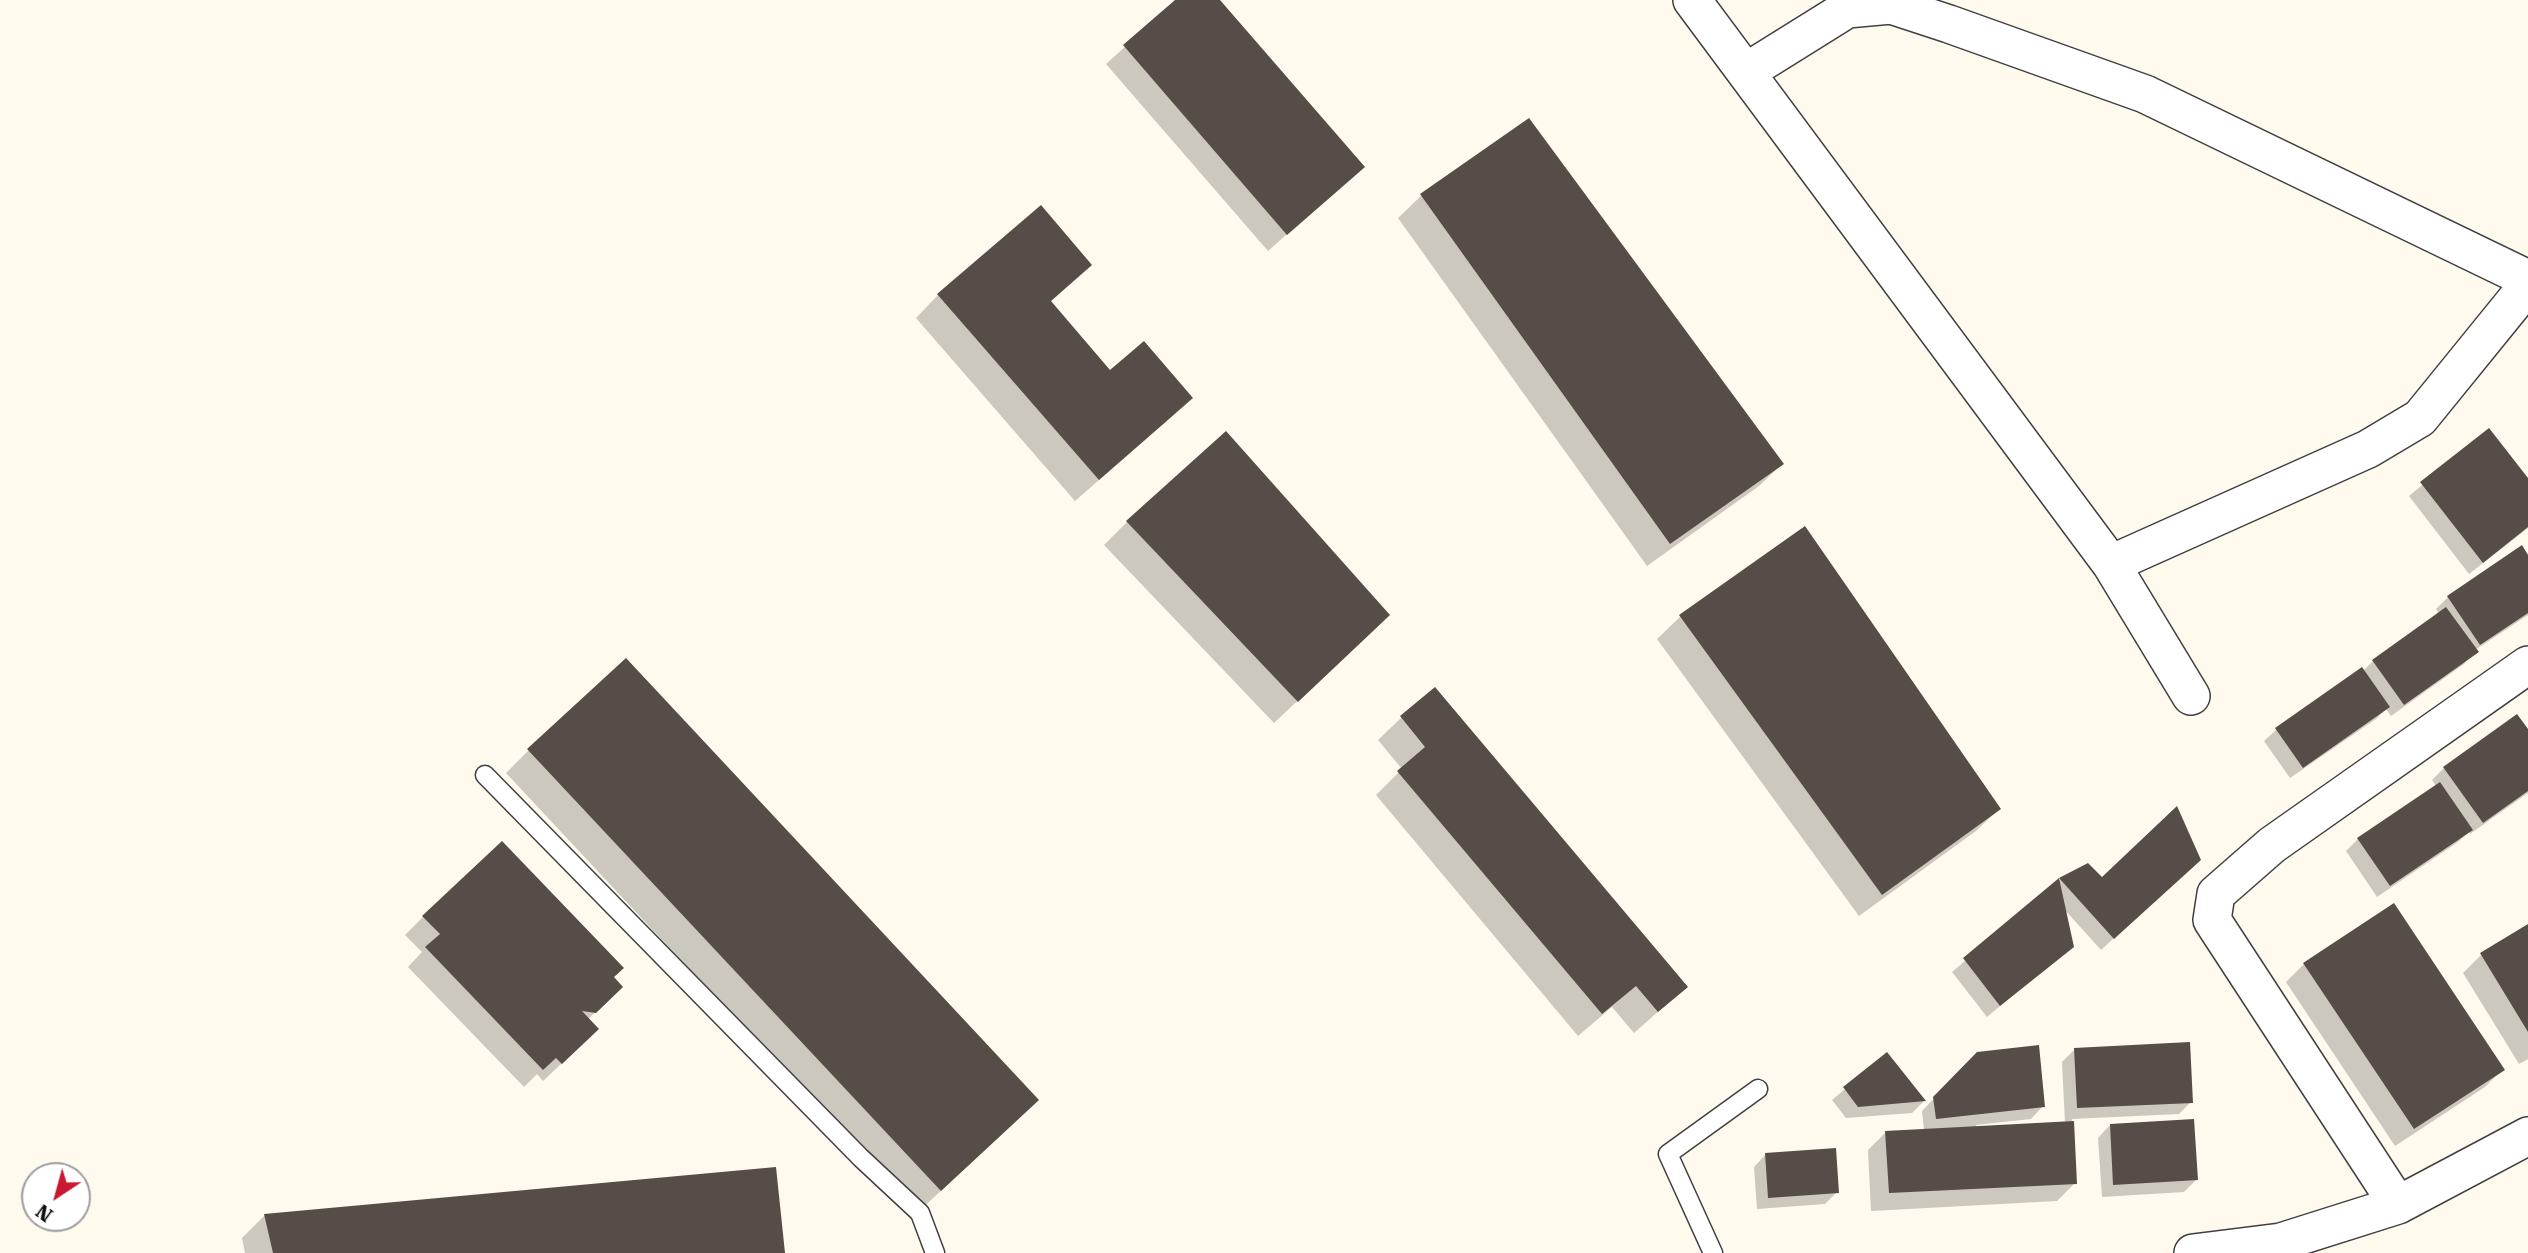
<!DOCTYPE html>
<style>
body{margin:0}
#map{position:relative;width:2528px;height:1253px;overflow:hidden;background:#fffaed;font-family:"Roboto Serif",serif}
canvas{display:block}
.north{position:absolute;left:21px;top:1162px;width:70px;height:70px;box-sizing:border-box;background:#fff;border:2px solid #9e9e9e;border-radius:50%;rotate:216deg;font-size:19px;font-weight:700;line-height:28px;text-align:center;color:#0d0d0d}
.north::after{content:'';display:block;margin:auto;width:24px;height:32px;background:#c91831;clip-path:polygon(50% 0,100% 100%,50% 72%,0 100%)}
</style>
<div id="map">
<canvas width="2528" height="1253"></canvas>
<div class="north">N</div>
</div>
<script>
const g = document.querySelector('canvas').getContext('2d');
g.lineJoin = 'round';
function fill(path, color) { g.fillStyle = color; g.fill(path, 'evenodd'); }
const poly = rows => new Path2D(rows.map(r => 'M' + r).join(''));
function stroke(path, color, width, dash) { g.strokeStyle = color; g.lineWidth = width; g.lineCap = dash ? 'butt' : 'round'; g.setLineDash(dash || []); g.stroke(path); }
const shadow = poly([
 [1177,0,1218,0,1363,167,1268,251,1106,64],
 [1529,121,1782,464,1759,486,1647,566,1398,218,1421,196],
 [1090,265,1050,302,1110,372,1191,398,1168,420,1075,501,916,318,938,295],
 [2489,430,2528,480,2528,528,2469,574,2409,496],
 [1127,522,1365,637,1274,723,1104,545],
 [1804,528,1999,809,1976,831,1859,916,1657,639,1680,617],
 [2528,558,2528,615,2475,650,2464,664,2391,716,2386,709,2376,719,2290,778,2264,741,2277,729,2363,671,2373,661,2439,614,2436,609,2448,597],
 [1435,690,1686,987,1634,1033,1612,1007,1578,1036,1376,795,1402,769,1378,740,1401,718],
 [2528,732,2528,793,2470,834,2469,831,2458,842,2377,897,2346,851,2358,839,2436,786,2432,780,2444,768],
 [529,750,1014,1123,917,1213,506,773],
 [2087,865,2102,880,2186,872,2101,950,2064,909,2072,946,1987,1017,1952,972,2060,880],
 [423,917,603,1005,588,1019,579,1047,543,1081,537,1074,524,1087,408,967,422,952,405,935],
 [2528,926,2528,1059,2519,1064,2463,973,2481,955],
 [2304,964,2503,1069,2485,1087,2395,1146,2286,982],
 [2075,1049,2191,1102,2179,1114,2072,1119,2075,1183,2057,1201,1871,1211,1868,1150,1886,1132,1924,1130,1922,1111,1977,1054,2043,1106,2031,1119,1976,1125,1976,1128,2065,1123,2062,1062],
 [1887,1054,1924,1101,1912,1113,1846,1118,1832,1100],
 [2110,1125,2196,1180,2184,1192,2102,1197,2098,1138],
 [1766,1154,1837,1192,1825,1204,1757,1209,1754,1167],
 [265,1215,784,1253,245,1253,242,1238]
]);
const building = poly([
 [1175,0,1220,0,1365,167,1287,235,1123,45],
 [1529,118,1784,464,1670,544,1420,194],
 [1041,205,1092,265,1051,301,1110,370,1144,341,1193,398,1099,480,937,294],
 [2489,428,2528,478,2528,527,2483,563,2420,482],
 [1226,431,1390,615,1298,702,1126,521],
 [1805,526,2001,809,1882,895,1679,615],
 [2522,545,2528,555,2528,613,2480,645,2447,596],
 [2446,607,2479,652,2404,705,2372,660],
 [626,658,1039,1100,941,1191,527,749],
 [2362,667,2390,707,2303,768,2275,728],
 [1435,687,1688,987,1658,1012,1636,986,1602,1014,1397,771,1425,747,1400,716],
 [2517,714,2528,729,2528,791,2483,823,2443,767],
 [2440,782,2473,830,2390,886,2357,838],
 [2177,806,2201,860,2114,939,2059,878,2088,863,2102,877],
 [502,841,624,968,614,977,623,987,596,1013,582,1011,599,1029,562,1064,556,1058,543,1070,425,947,440,934,422,916],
 [2059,878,2074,947,2000,1006,1963,958],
 [2394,903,2505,1070,2414,1129,2303,963],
 [2528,924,2528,1032,2480,953],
 [2190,1042,2193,1103,2077,1108,2074,1048],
 [2039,1045,2045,1107,1936,1119,1933,1097,1977,1052],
 [1887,1052,1926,1101,1858,1107,1843,1087],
 [2194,1119,2198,1180,2113,1185,2110,1124],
 [2074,1121,2077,1184,1889,1193,1885,1131],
 [1836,1148,1839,1193,1768,1198,1765,1153],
 [776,1167,785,1253,273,1253,264,1214]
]);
const service = poly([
 [485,775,861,1158,920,1213,935,1253],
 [1713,1253,1668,1154,1758,1089]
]);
const minor = poly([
 [1692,0,2111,564,2191,696],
 [1746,72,1847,9,1891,5,1949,24,2145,94,2528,279],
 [2111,564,2368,449,2420,418,2528,285],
 [2398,1205,2212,920,2216,894,2272,845,2528,665],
 [2193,1253,2281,1242,2398,1205,2528,1136]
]);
fill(shadow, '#0003');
fill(building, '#564c48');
stroke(service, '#404040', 21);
stroke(minor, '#404040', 40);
stroke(service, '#fff', 18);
stroke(minor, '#fff', 37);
</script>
